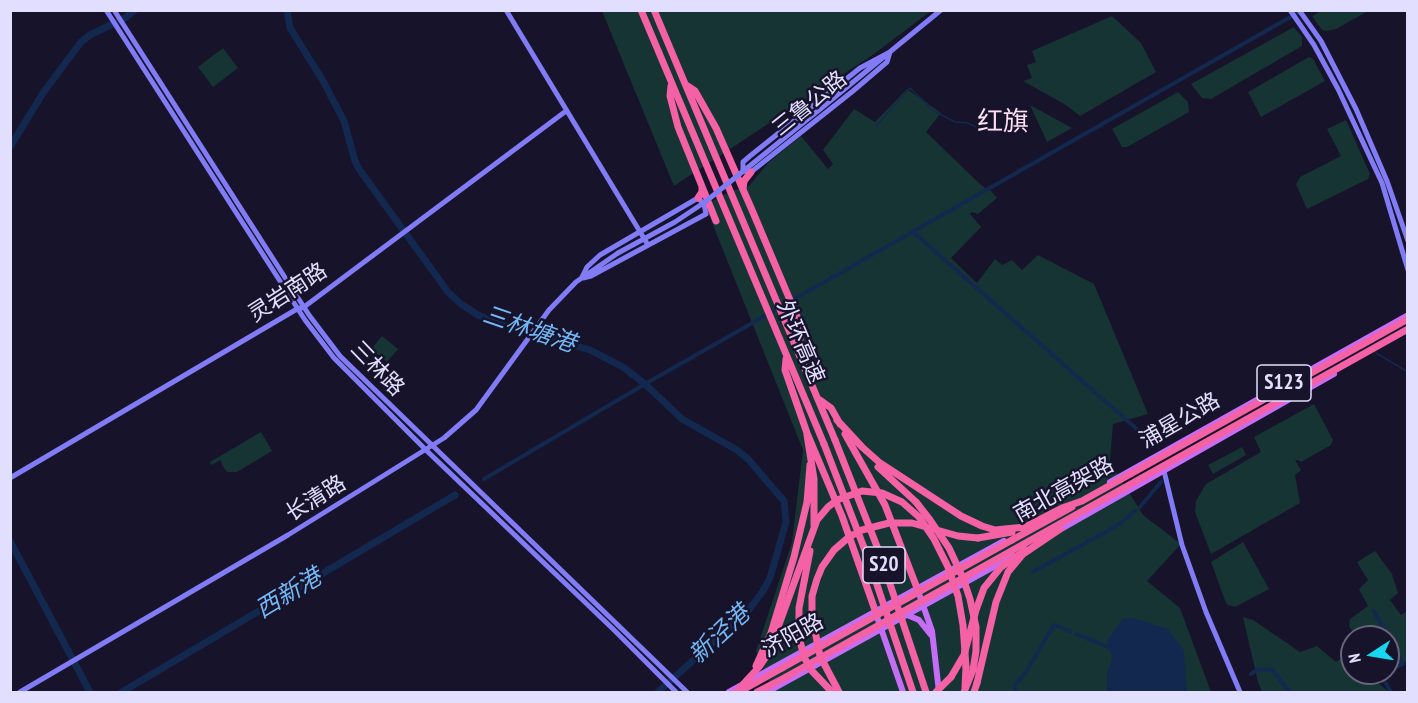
<!DOCTYPE html>
<meta charset="utf-8">
<style>
body{margin:0}
#map{position:relative;width:1418px;height:703px;overflow:hidden;background:#17132a;font-family:"PT Sans Narrow",sans-serif}
canvas{display:block}
.frame{position:absolute;inset:0;border:12px solid #e2defd;pointer-events:none}
.north{position:absolute;left:1340px;top:625px;width:60px;height:60px;box-sizing:border-box;background:#17132a;border:2px solid #68647e;border-radius:50%;rotate:258deg;font-size:16px;font-weight:700;line-height:24px;text-align:center;color:#e2defd}
.north::after{content:'';display:block;margin:auto;width:21px;height:27px;background:#17d6f0;clip-path:polygon(50% 0,100% 100%,50% 72%,0 100%)}
</style>
<div id="map">
<canvas width="1418" height="703"></canvas>
<div class="frame"></div>
<div class="north">N</div>
</div>
<script>
const g = document.querySelector('canvas').getContext('2d');
g.lineJoin = 'round';
function fill(path, color) { g.fillStyle = color; g.fill(path, 'evenodd'); }
const poly = rows => new Path2D(rows.map(r => 'M' + r).join(''));
function stroke(path, color, width, dash) { g.strokeStyle = color; g.lineWidth = width; g.lineCap = dash ? 'butt' : 'round'; g.setLineDash(dash || []); g.stroke(path); }
function drawText(font, color, halo, rows, align = 'center') {
  g.font = font + ' "PT Sans Narrow","Noto Sans SC",sans-serif'; g.lineWidth = 5; g.setLineDash([]); g.textBaseline = 'middle'; g.strokeStyle = halo; g.fillStyle = color; for (const [text, x, y, turn = 0] of rows) {
    g.save(); g.translate(x, y); g.rotate((+turn || 0) * Math.PI / 180); g.textAlign = isNaN(turn) ? turn : align; if (halo) g.strokeText(text, 0, 0); g.fillText(text, 0, 0); g.restore();
  }
}
const green = poly([
 [602,11,931,11,874,54,674,186],
 [1322,11,1368,11,1336,29,1327,31,1322,30,1312,16],
 [1112,16,1141,43,1156,72,1080,116,1066,105,1023,81,1032,78,1027,65,1036,62,1032,51],
 [1294,27,1302,37,1302,46,1211,99,1202,98,1191,84],
 [223,48,238,68,213,87,198,67],
 [1309,57,1313,59,1325,81,1261,117,1248,92],
 [907,89,941,113,926,132,981,185,991,191,997,198,978,214,972,212,970,214,981,227,951,258,977,283,995,259,1002,265,1012,260,1022,270,1038,255,1094,284,1148,414,1113,424,1110,461,1143,515,1181,544,1147,581,1180,608,1211,692,774,692,756,651,792,542,803,450,705,205,731,191,749,186,768,163,801,136,828,169,833,164,823,150,854,109,875,122],
 [1178,92,1188,102,1189,112,1127,147,1122,147,1112,129],
 [1030,105,1072,128,1047,142],
 [1346,120,1370,174,1368,179,1307,209,1296,184,1300,177,1341,156,1327,129],
 [382,336,398,349,387,362,371,349],
 [1314,404,1333,440,1331,445,1301,462,1298,460,1295,460,1301,470,1295,475,1300,503,1211,554,1195,512,1196,501,1206,484,1261,452,1254,437],
 [261,432,272,451,237,472,227,472,222,465,221,460,211,465,210,462],
 [1242,447,1246,455,1213,474,1208,465],
 [1243,542,1269,589,1235,607,1228,605,1226,603,1211,562],
 [1375,551,1392,574,1398,593,1390,600,1401,615,1407,611,1407,661,1388,671,1388,637,1356,637,1349,626,1350,619,1368,606,1359,589,1368,580,1357,562],
 [1243,617,1253,620,1300,652,1317,646,1336,662,1352,651,1352,673,1385,673,1377,678,1377,682,1389,692,1262,692,1258,682]
]);
const water = poly([
 [1123,618,1134,618,1168,629,1184,651,1187,692,1107,692,1107,674,1112,659,1107,640]
]);
const stream = poly([
 [876,126,910,88,934,111,955,122,968,123,978,128],
 [1376,353,1408,372]
]);
const canal = poly([
 [913,232,1155,445],
 [484,479,645,384,1301,11],
 [1140,507,1161,482],
 [1033,572,1120,524,1135,511],
 [1374,611,1403,664,1388,671],
 [1076,634,1113,649],
 [1385,673,1382,677,1391,692],
 [1251,674,1258,669,1272,670,1290,692],
 [1015,692,1015,685,1026,672,1054,625,1070,631]
]);
const river = poly([
 [287,10,290,28,322,79,344,121,355,161,359,169,448,292,461,304,478,315,497,323,590,350,623,367,645,384,682,419,737,450,748,459,784,501,786,522,770,578,763,591,748,611,658,692],
 [10,147,43,93,81,42,90,35,125,18,135,10],
 [10,541,90,692],
 [122,692,455,495]
]);
const secondary = poly([
 [106,10,305,320,334,358,427,451,613,629,676,692],
 [114,10,309,315,340,356,687,692],
 [506,10,648,245],
 [1290,10,1314,45,1338,89,1382,183,1408,270],
 [1299,10,1321,41,1356,109,1387,181,1408,241],
 [890,52,887,62,853,91,751,172,743,171,743,162,750,156,860,68,890,52],
 [819,110,941,10],
 [582,277,587,267,600,255,698,198,704,204,706,214],
 [583,278,591,276,706,214],
 [1164,471,1182,545,1206,612,1240,692],
 [10,478,297,309,304,307,566,111],
 [20,692,288,535,444,438,476,410,549,310,576,282,618,253]
]);
const primary = poly([
 [1110,482,1408,315],
 [1056,532,1334,374],
 [917,588,932,631,939,692],
 [875,611,903,692],
 [905,614,919,620,931,635],
 [729,692,1004,541],
 [767,692,1013,556]
]);
const highway = poly([
 [641,10,824,444],
 [654,10,835,440],
 [686,85,695,91,716,128,752,210,798,319,801,329,799,349],
 [671,86,670,96,678,127,716,221],
 [743,189,744,181,751,172],
 [698,198,702,192,702,187],
 [786,359,785,370,807,433,842,516,875,610],
 [820,400,831,408,840,424],
 [837,420,862,447,880,463,961,516,982,526,995,530,1025,527],
 [845,434,885,505,917,588],
 [807,435,814,479,814,525],
 [878,467,916,502],
 [978,538,1012,532],
 [1012,540,1072,507],
 [756,666,771,633,794,557,807,502,810,465],
 [951,677,964,655,976,610,984,588,1001,567,1026,550],
 [965,687,966,667],
 [739,692,782,668],
 [757,692,786,677],
 [974,692,977,683]
]);
const secondaryBridge = poly([
 [618,253,675,222,705,202,819,110]
]);
const highwayBridge = poly([
 [835,440,880,554,926,692],
 [824,444,868,558,913,692],
 [916,502,930,520,949,548,963,578,970,599,976,627,976,651,973,670,964,692],
 [1025,527,1062,508,1082,501,1408,319],
 [810,551,799,608,799,638,805,659,812,671,832,692],
 [782,668,1012,540],
 [786,677,1408,329],
 [977,683,996,602,1008,572,1023,554,1060,529],
 [736,692,759,667,769,652,817,520,828,507,837,500,862,491,882,493,902,502,919,517,934,539,948,567,958,596,963,625,966,667],
 [839,692,820,656,812,616,812,596,817,579,822,567,834,550,849,537,862,530,889,523,912,523,958,536,978,538],
 [936,692,951,677]
]);
const shields = [
 [1284,383,54],
 [884,565,42]
];
const shieldNames = [
 ["S123",1284,383],
 ["S20",884,565]
];
const streetNames = [
 ["三鲁公路",810,104,-39],
 ["灵岩南路",288,293,-33],
 ["外环高速",800,342,67],
 ["三林路",377,369,46],
 ["浦星公路",1180,421,-30],
 ["南北高架路",1064,490,-29],
 ["长清路",316,499,-32],
 ["济阳路",793,636,-29]
];
const waterNames = [
 ["三林塘港",529,330,19],
 ["西新港",289,594,-31],
 ["新泾港",720,635,-43]
];
const quarterNames = [
 ["红旗",1003,123]
];
fill(green, '#163433');
fill(water, '#13284e');
stroke(stream, '#13284e', 1.5);
stroke(canal, '#13284e', 4);
stroke(river, '#13284e', 7);
stroke(secondary, '#817cf6', 5);
stroke(primary, '#c56df5', 6);
stroke(highway, '#f561a5', 7);
stroke(secondaryBridge, '#817cf6', 5);
stroke(highwayBridge, '#f561a5', 7);
for (const [x, y, w] of shields) { const box = new Path2D(); box.roundRect(x - w / 2, y - 18, w, 36, 4.5); g.fillStyle = '#17132a'; g.fill(box); stroke(box, '#e2defd', 1.5); }
drawText('bold 21px', '#e2defd', null, shieldNames);
drawText('22px', '#e2defd', '#17132a', streetNames);
drawText('italic 24px', '#73b7f6', '#17132a', waterNames);
drawText('26px', '#fde0f2', '#17132a', quarterNames);
</script>
